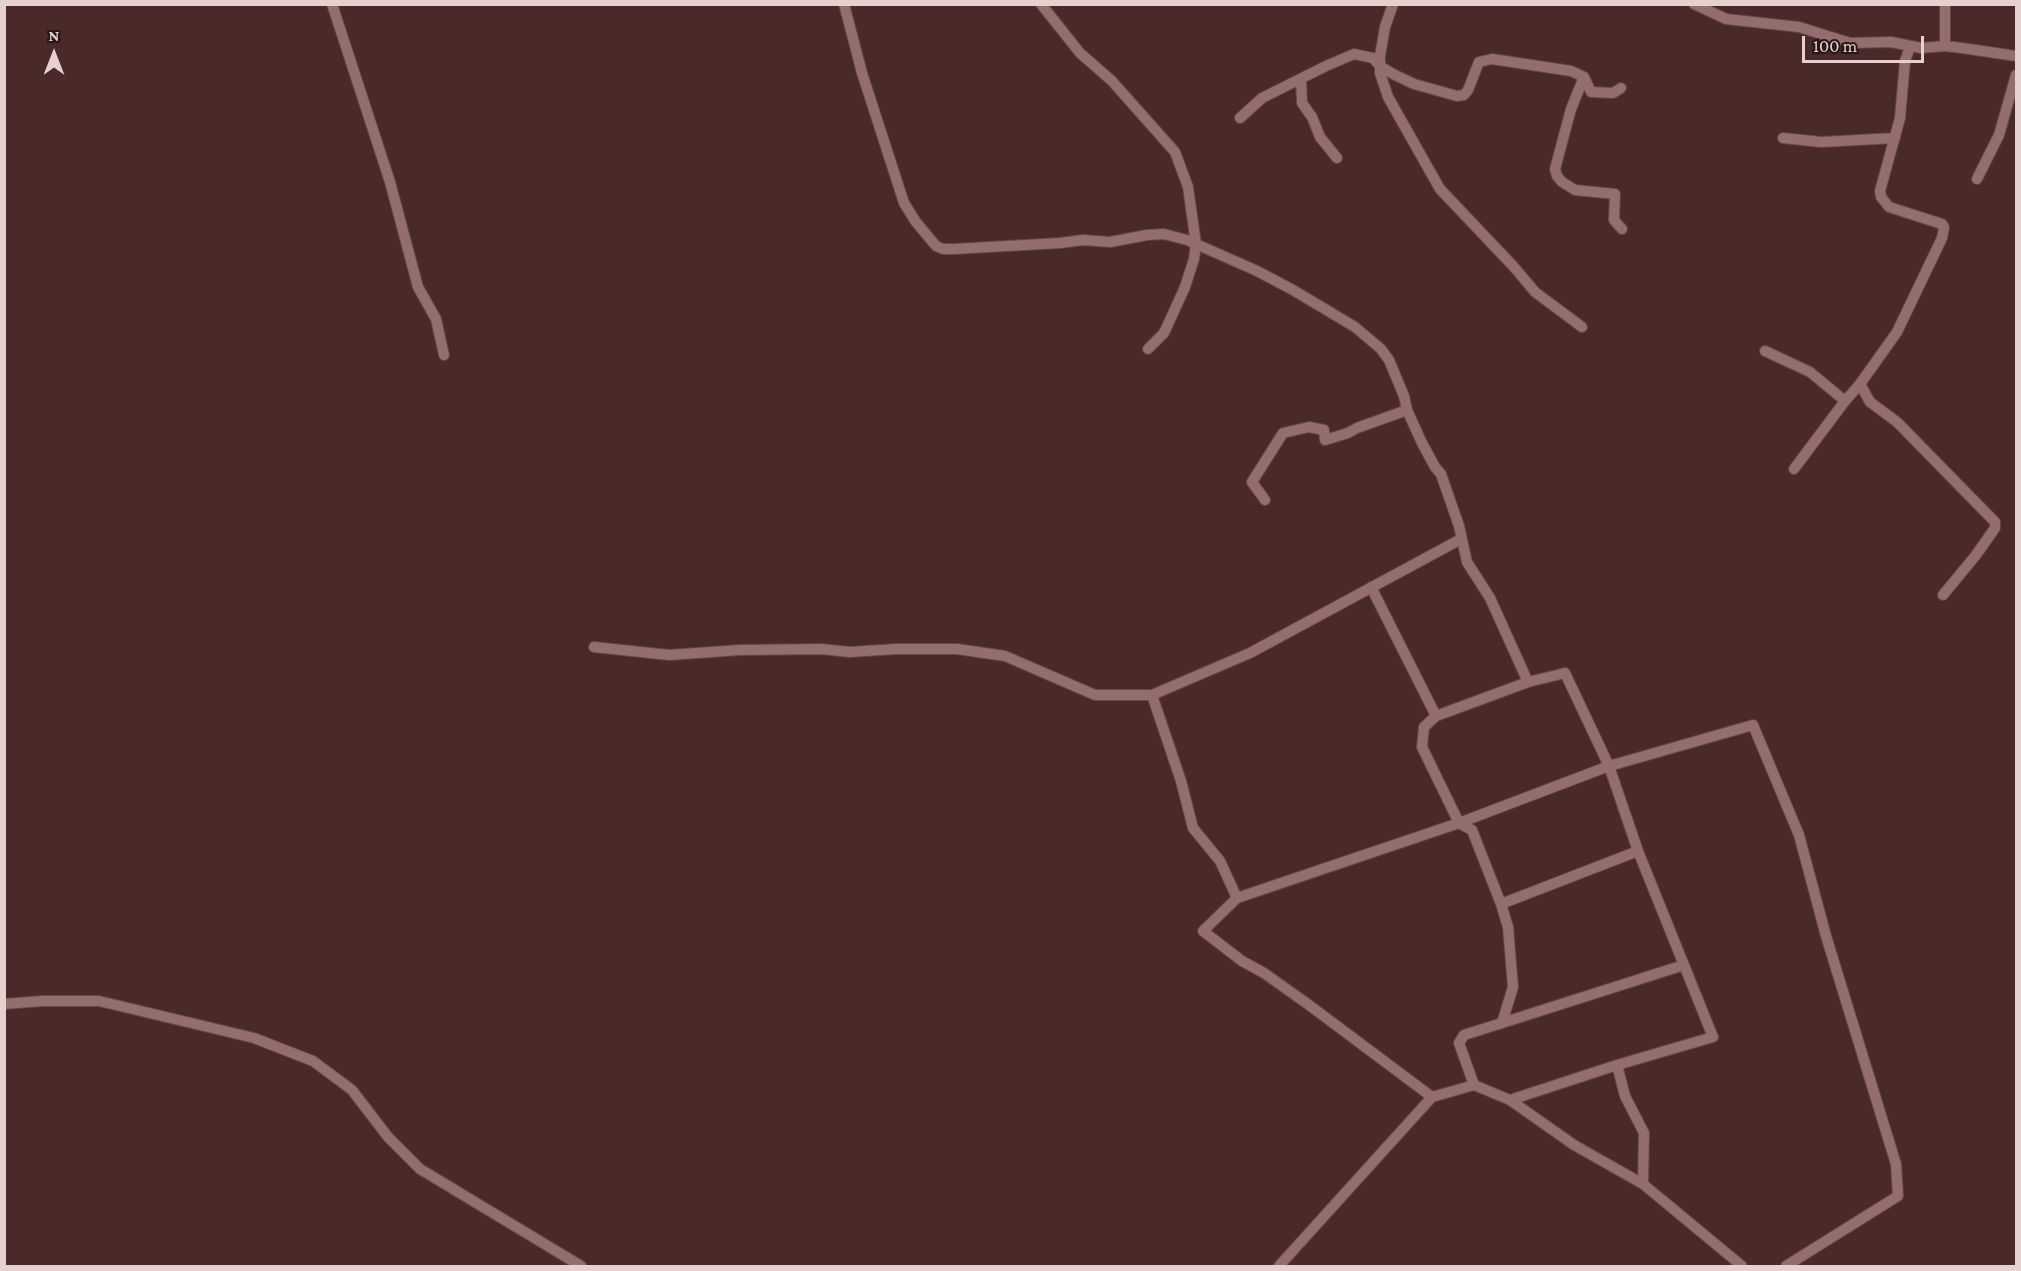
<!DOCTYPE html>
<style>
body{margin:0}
#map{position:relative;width:2021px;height:1271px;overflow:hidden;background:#4a2a29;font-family:"Crimson Pro",serif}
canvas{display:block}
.frame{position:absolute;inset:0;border:6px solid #e7d1cf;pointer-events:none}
.north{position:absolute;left:24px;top:24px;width:60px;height:60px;-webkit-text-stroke:4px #261716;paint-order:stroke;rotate:0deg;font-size:16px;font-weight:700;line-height:24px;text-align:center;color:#e7d1cf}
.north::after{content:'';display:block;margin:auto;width:21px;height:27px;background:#e7d1cf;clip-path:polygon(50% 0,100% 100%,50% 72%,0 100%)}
.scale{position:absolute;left:1802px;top:36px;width:122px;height:27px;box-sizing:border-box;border:3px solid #e7d1cf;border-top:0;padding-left:8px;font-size:18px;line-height:21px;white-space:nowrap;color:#e7d1cf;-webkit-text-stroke:4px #261716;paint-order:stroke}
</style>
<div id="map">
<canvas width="2021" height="1271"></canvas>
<div class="frame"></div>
<div class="north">N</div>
<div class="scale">100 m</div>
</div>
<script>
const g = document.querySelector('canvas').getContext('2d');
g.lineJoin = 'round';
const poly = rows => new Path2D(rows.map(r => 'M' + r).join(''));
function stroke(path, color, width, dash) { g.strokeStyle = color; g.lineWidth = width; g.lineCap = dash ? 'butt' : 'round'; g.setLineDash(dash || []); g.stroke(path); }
const minor = poly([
 [332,4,390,182,418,287,436,319,444,355],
 [844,4,862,73,904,203,916,222,936,246,943,249,954,249,1060,243,1083,240,1110,242,1147,235,1164,234,1187,240,1257,271,1293,290,1355,327,1381,349,1389,360,1404,396,1407,410,1422,443,1435,467,1441,474,1459,526,1467,562,1490,598,1528,682,1565,673,1609,766,1638,851,1501,904],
 [1041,4,1080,53,1112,81,1175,152,1188,187,1196,244,1194,259,1185,287,1164,333,1148,349],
 [1393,4,1385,27,1380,56,1380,73,1388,97,1440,189,1514,267,1535,292,1582,327],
 [1694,4,1726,19,1799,27,1850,43,1891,42,1921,48,1945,46,1962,48,2016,56],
 [1945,46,1945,4],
 [1584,77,1571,109,1555,169,1557,176,1562,182,1575,190,1615,194,1614,220,1622,229],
 [1301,80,1302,103,1312,117,1320,137,1337,158],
 [1240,118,1262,98,1326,66,1354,54,1373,58,1380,66,1393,74,1414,84,1457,96,1464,95,1468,90,1479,62,1492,59,1571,71,1584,77,1591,92,1613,93,1621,88],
 [1783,138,1821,142,1895,138],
 [1977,179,1999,135,2016,75],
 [1765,351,1810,372,1845,401],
 [1860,384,1870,402,1897,422,1995,522,1995,528,1976,555,1943,595],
 [1794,469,1845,401,1860,384,1897,332,1942,238,1944,227,1942,224,1889,207,1881,197,1880,191,1900,118,1905,61,1910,47],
 [1265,500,1252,482,1283,433,1309,427,1324,430,1325,440,1348,433,1357,428,1407,410],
 [1371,587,1436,716],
 [594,647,669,655,740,650,821,649,850,652,896,649,957,649,1005,656,1095,695,1152,695],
 [1528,682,1436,716,1424,727,1422,747,1459,823,1609,766,1753,725,1799,835,1826,936,1896,1164,1898,1196,1786,1266],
 [1237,898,1220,861,1193,828,1181,781,1152,695,1250,653,1461,539],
 [1684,965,1502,1023,1513,987,1508,927,1501,904,1472,830,1459,823,1237,898,1203,931,1242,961,1264,973,1309,1005,1432,1097,1474,1085,1510,1100,1574,1145,1643,1184,1742,1266],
 [4,1004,43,1001,99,1001,254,1038,313,1061,352,1090,388,1137,420,1169,581,1266],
 [1617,1065,1625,1096,1644,1133,1643,1184],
 [1474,1085,1459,1043,1464,1035,1502,1023],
 [1510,1100,1617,1065,1713,1037,1638,851],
 [1279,1266,1432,1097]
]);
stroke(minor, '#634746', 12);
stroke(minor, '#946e6c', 10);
</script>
